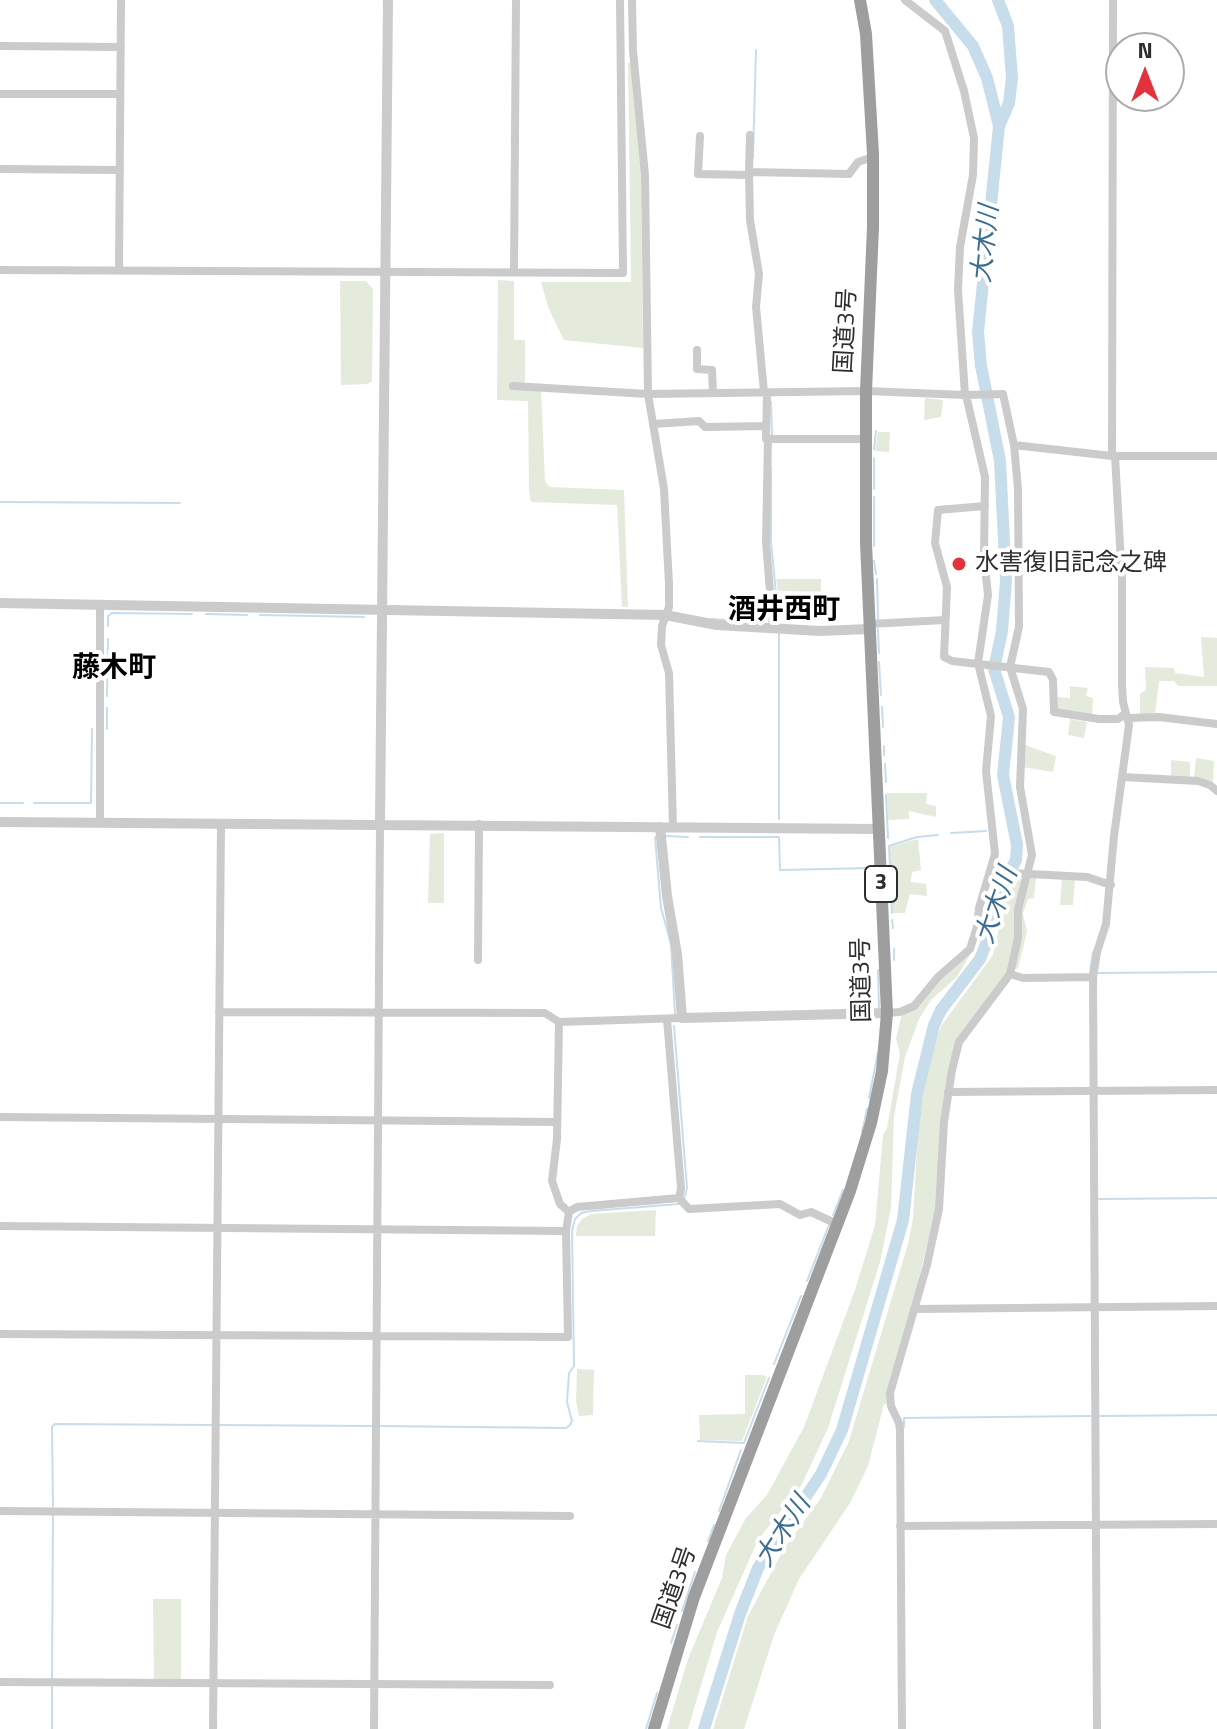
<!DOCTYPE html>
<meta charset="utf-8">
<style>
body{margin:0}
#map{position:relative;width:1217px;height:1729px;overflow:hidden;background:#fff;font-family:"Titillium Web",sans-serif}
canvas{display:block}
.north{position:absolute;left:1105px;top:32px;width:80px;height:80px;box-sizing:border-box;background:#fff;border:2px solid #ababab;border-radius:50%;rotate:0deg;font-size:22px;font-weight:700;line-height:32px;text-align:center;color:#2e2e2e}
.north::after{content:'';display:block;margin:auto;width:28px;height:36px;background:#e2333d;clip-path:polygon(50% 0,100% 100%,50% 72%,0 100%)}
</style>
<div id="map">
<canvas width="1217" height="1729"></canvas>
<div class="north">N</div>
</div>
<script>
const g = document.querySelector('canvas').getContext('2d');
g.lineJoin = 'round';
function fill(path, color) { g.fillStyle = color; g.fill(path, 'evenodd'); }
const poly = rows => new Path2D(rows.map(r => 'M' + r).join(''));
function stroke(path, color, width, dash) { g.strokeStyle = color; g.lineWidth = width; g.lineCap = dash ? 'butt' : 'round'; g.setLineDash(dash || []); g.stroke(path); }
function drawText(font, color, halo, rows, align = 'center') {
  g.font = font + ' "Titillium Web","Noto Sans JP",sans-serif'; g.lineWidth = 8; g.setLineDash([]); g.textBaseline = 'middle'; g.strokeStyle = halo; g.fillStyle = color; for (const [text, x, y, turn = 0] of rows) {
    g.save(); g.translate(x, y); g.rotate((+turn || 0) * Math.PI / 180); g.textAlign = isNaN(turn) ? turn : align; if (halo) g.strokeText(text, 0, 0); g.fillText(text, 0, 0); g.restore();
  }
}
const green = poly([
 [628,63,631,63,641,168,643,348,564,340,548,307,541,282,631,282],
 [498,280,514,281,514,340,525,340,525,385,541,388,545,482,550,487,624,490,628,607,622,607,617,505,531,502,529,491,528,401,497,400],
 [340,281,366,281,373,289,372,381,368,384,341,385],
 [925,398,943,400,941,417,924,420],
 [878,432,890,432,889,452,875,451],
 [1069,550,1069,565,1045,560,1045,550],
 [776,579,821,579,821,592,778,591],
 [1201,637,1217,638,1217,686,1178,686,1174,681,1159,681,1155,715,1140,715,1140,694,1146,690,1145,667,1174,668,1175,673,1204,677],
 [1070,686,1088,688,1086,696,1093,698,1092,717,1057,711,1057,697,1070,698],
 [1070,719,1087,722,1084,738,1068,735],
 [1022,744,1056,756,1053,772,1022,767],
 [1196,758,1214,761,1213,781,1194,777],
 [1171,760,1190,762,1190,777,1171,777],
 [887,793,927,793,926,804,936,806,936,817,909,811,909,819,888,820],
 [444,833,444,903,428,903,430,834],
 [918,839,921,870,912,872,911,882,926,884,927,896,910,894,905,913,893,913,889,847],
 [1020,878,1036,878,1034,898,1028,899,1023,914,1027,931,1018,968,1007,973,958,1039,936,1209,888,1404,884,1404,868,1466,850,1503,799,1579,774,1635,744,1729,713,1729,748,1616,785,1547,821,1498,849,1441,908,1244,913,1219,919,1114,932,1050,941,1026,993,955,1007,892],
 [1062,879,1075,880,1073,905,1060,905],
 [972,951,957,977,931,1000,919,1019,905,1057,894,1117,891,1208,880,1262,828,1428,802,1484,758,1540,717,1632,688,1729,667,1729,688,1659,722,1578,726,1555,746,1518,767,1495,804,1427,855,1290,875,1225,883,1135,887,1128,900,1054,896,1038,902,1014],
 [656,1210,655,1236,576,1236,577,1226,582,1219,591,1214],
 [577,1369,594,1370,593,1415,579,1416,576,1400],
 [745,1375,762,1375,767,1377,742,1441,700,1440,699,1415,745,1414],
 [153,1599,181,1599,181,1680,154,1680]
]);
const stream = poly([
 [753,157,756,50],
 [771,402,772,435],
 [874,449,876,431],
 [874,458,874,489],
 [771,467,771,542,779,624],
 [874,497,874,546],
 [0,502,180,503],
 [874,561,876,574],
 [877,579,878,619],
 [206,614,247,615],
 [260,615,364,617],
 [710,619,761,622],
 [108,626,108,616,112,613,192,614],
 [878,629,879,653],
 [779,634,779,819],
 [879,662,881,695],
 [107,696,108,639],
 [882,707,883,727],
 [107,729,107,708],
 [884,746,884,755],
 [885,764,886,782],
 [886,795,888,838],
 [0,803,23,803],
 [34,803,91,803,92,729],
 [951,833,986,831],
 [666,836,688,837],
 [655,837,661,908,671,944,675,1014],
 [700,837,779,837,780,870,872,868,874,898],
 [892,913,889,846,917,837,938,835],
 [892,920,893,928],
 [894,949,894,960],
 [878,970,879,1008],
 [1090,973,1093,952],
 [1098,973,1217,972],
 [674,1026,687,1188,684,1199],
 [869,1098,878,1052],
 [862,1132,867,1109],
 [1099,1199,1217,1198],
 [833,1215,843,1190],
 [807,1281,829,1225],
 [774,1364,801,1296],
 [1100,1416,1217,1415],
 [218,1425,372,1426],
 [378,1426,566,1428,570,1425,572,1421,567,1402,569,1373,574,1366,572,1231,575,1219,581,1213,591,1211,679,1204],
 [904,1427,904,1418,1091,1416],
 [698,1441,744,1443,769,1378],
 [53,1507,52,1427,55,1424,212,1425],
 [719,1511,741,1450],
 [708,1541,714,1525],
 [682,1611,695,1572],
 [671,1643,677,1625],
 [52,1679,53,1514],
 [52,1729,52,1686],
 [646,1729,657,1693]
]);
const river = poly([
 [998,0,1008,26,1012,78,1009,103,999,126],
 [704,1729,740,1614,758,1568,821,1474,842,1430,903,1220,917,1094,934,1025,941,1010,980,959,986,944,995,898,1016,860,1017,845,1003,775,1009,717,994,669,1002,631,1006,581,1000,461,981,366,978,332,999,126,987,78,973,46,935,0]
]);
const minor = poly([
 [632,0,633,51,645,175,648,394,664,489,669,584,669,607,662,626,661,645,669,673,673,827],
 [905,0,945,31,964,91,974,138,973,175,960,247,958,290,965,395],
 [0,46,121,47],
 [0,94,120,94],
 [750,135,749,172,849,174,858,162,873,157],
 [700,136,698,174,749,175],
 [0,169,120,170],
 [749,172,750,220,759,274,756,307,764,392],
 [0,270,623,273,620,0],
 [119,270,121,0],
 [514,272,516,0],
 [697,350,697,369,712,370,713,393],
 [513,386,648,394,866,391,965,395,1003,394,1014,445,1018,489,1019,627,1010,667,1023,709,1020,787,1032,855,1018,909,1018,938,1010,974],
 [767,392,766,439,866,439],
 [654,424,699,421,705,427,766,426],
 [768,439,766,542,773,628],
 [1014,445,1112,456,1217,456],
 [1112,456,1113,0],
 [985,506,938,510,935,543,947,587,944,657,952,661,1049,672,1053,680,1054,712,1099,719,1118,719,1125,714],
 [869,624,945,620],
 [1129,718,1159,717,1217,724],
 [1123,777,1198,781,1210,785,1217,791],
 [100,822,100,606],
 [991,872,1087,877,1111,885],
 [478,960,479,824],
 [219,1012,545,1013,559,1022,682,1018],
 [887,1013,900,1012,914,1006,938,977,970,949,977,927,979,908,995,854,986,771,991,716,978,663,988,595,984,558,985,477,966,395],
 [667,1019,681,1188,679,1198],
 [559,1022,557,1139,552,1181,560,1204,569,1212],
 [948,1092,1217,1090],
 [0,1117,557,1122],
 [679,1198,689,1209,780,1204,800,1215,811,1212,837,1224],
 [569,1212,577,1207,679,1198],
 [0,1226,566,1231],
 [914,1309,1217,1306],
 [0,1334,568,1337,566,1231,569,1212],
 [0,1511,570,1516],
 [900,1526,1217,1524],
 [0,1682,550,1685],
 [213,1729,221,823],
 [374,1729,380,823],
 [902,1729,900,1430,899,1423,891,1406,890,1393,927,1265,939,1209,944,1122,952,1070,959,1042,1010,974,1023,978,1093,977],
 [1097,1729,1093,977,1097,952,1106,924,1114,836,1129,725,1123,702,1122,684,1122,580,1115,456]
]);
const tertiary = poly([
 [0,603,665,615,717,625,820,631,869,629],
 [0,822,879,829],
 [380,823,388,0],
 [660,827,667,896,677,954,682,1018,887,1013]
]);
const trunk = poly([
 [654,1729,694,1597,850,1191,871,1123,882,1071,887,1013,866,543,866,391,873,227,873,154,866,34,860,0]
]);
const markers = [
 [959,564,8,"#e2333d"]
];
const shields = [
 [881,884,32]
];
const shieldNames = [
 ["3",881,884]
];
const streetNames = [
 ["国道3号",847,331,-87],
 ["国道3号",863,980,-91],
 ["国道3号",676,1588,-71]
];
const poiNames = [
 ["水害復旧記念之碑",975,564]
];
const waterNames = [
 ["大木川",987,244,-84],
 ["大木川",998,906,-71],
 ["大木川",784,1532,-57]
];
const quarterNames = [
 ["酒井西町",784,611],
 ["藤木町",114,669]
];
fill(green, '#e4ebdc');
stroke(stream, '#c8ddeb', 2);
stroke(river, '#c8ddeb', 12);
stroke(minor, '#cbcbcb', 8);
stroke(tertiary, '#cbcbcb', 10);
stroke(trunk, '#9e9e9e', 12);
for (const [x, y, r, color] of markers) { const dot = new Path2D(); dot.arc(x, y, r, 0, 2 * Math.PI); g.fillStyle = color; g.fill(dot); stroke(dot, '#fff', 3); }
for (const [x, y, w] of shields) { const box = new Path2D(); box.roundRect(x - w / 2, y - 18, w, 36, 6); g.fillStyle = '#fff'; g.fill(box); stroke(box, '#2e2e2e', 2); }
drawText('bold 22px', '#2e2e2e', null, shieldNames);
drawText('24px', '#2e2e2e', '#fff', streetNames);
drawText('24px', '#2e2e2e', '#fff', poiNames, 'left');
drawText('italic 26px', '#3d6e8f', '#fff', waterNames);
drawText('bold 28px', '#000', '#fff', quarterNames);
</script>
